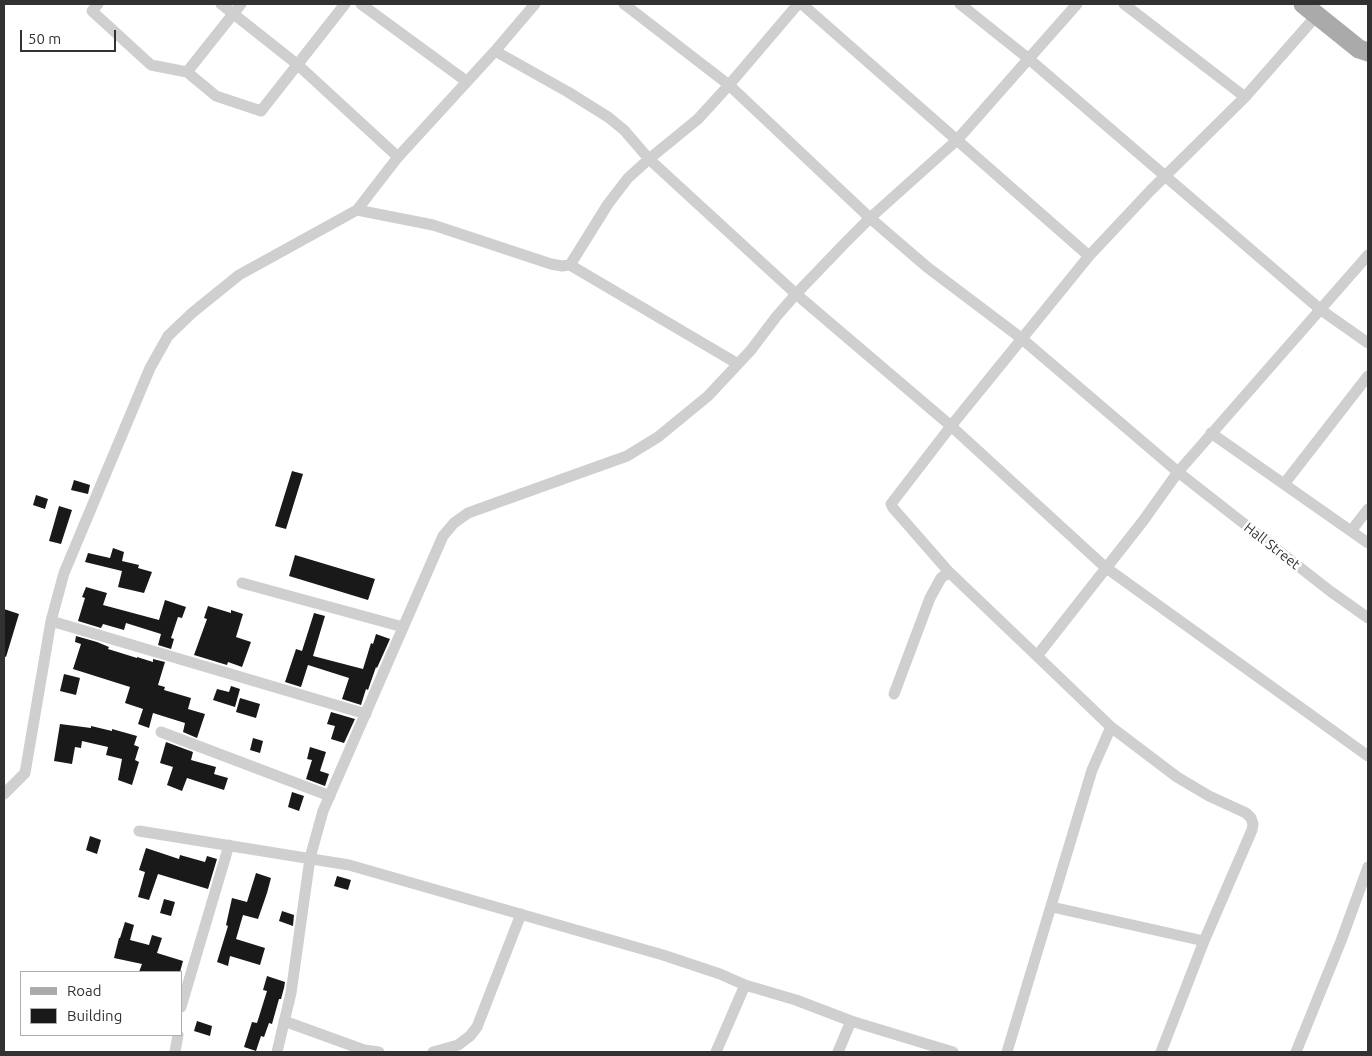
<!DOCTYPE html>
<style>
body{margin:0}
#map{position:relative;width:1372px;height:1056px;overflow:hidden;background:#fff;font-family:Ubuntu,sans-serif}
canvas{display:block}
.frame{position:absolute;inset:0;border:5px solid #323232;pointer-events:none}
.legend{position:absolute;left:20px;top:971px;width:162px;height:65px;box-sizing:border-box;background:#fff;border:1px solid #adadad;margin:0;padding:6px 9px;list-style:none;font-size:15px;color:#323232}
.legend li{display:flex;align-items:center;gap:10px;height:25px}
.legend b{width:25px;border:1px solid #adadad}
.scale{position:absolute;left:20px;top:30px;width:96px;height:22px;box-sizing:border-box;border:2px solid #323232;border-top:0;padding-left:6px;font-size:15px;line-height:18px;white-space:nowrap;color:#323232;-webkit-text-stroke:4px #fff;paint-order:stroke}
</style>
<div id="map">
<canvas width="1372" height="1056"></canvas>
<div class="frame"></div>
<ul class="legend">
<li><b style="height:6px;background:#aaa"></b>Road</li>
<li><b style="height:14px;background:#191919"></b>Building</li>
</ul>
<div class="scale">50 m</div>
</div>
<script>
const g = document.querySelector('canvas').getContext('2d');
g.lineJoin = 'round';
function fill(path, color) { g.fillStyle = color; g.fill(path, 'evenodd'); }
const poly = rows => new Path2D(rows.map(r => 'M' + r).join(''));
function stroke(path, color, width, dash) { g.strokeStyle = color; g.lineWidth = width; g.lineCap = dash ? 'butt' : 'round'; g.setLineDash(dash || []); g.stroke(path); }
function drawText(font, color, halo, rows, align = 'center') {
  g.font = font + ' Ubuntu,sans-serif'; g.lineWidth = 5; g.setLineDash([]); g.textBaseline = 'middle'; g.strokeStyle = halo; g.fillStyle = color; for (const [text, x, y, turn = 0] of rows) {
    g.save(); g.translate(x, y); g.rotate((+turn || 0) * Math.PI / 180); g.textAlign = isNaN(turn) ? turn : align; if (halo) g.strokeText(text, 0, 0); g.fillText(text, 0, 0); g.restore();
  }
}
const building = poly([
 [292,471,303,474,286,529,275,526],
 [74,480,90,485,88,494,71,490],
 [36,495,48,499,45,509,33,505],
 [59,506,72,510,61,544,49,541],
 [113,548,124,552,122,561,139,565,138,568,152,572,144,593,118,587,122,571,85,562,88,553,110,558],
 [295,555,375,579,368,600,289,576],
 [86,587,107,593,103,605,159,620,165,600,186,607,182,618,178,617,171,638,174,639,171,649,158,645,161,634,126,623,124,630,103,624,101,628,78,621,85,598,82,597],
 [208,606,231,613,231,610,243,614,236,637,251,642,242,667,228,662,227,665,194,655,207,619,204,618],
 [4,609,19,614,6,657,4,656],
 [314,613,325,616,313,656,363,669,371,643,373,644,376,634,390,639,377,668,376,667,368,690,366,689,361,705,342,699,349,678,308,665,301,687,285,682,296,649,302,651],
 [76,636,97,642,109,647,108,649,137,658,137,657,153,662,153,659,165,662,158,685,165,687,164,690,191,698,188,709,205,714,197,738,183,732,185,723,153,713,149,728,138,724,143,709,125,703,130,687,73,669,81,644,75,642],
 [64,674,80,678,76,695,60,691],
 [231,686,240,689,235,707,213,700,217,689,229,692],
 [240,698,260,704,256,718,236,712],
 [331,712,355,719,344,743,331,739,335,726,327,724],
 [60,724,91,728,91,726,112,731,112,729,137,736,134,745,139,747,135,760,139,762,132,785,118,780,122,759,106,755,108,747,82,741,81,748,75,747,72,764,54,761],
 [253,738,263,741,260,753,250,750],
 [166,742,193,752,191,760,216,767,214,774,228,778,224,790,187,778,182,791,167,785,173,767,160,763],
 [310,747,326,752,320,771,329,774,325,786,306,779,312,760,307,759],
 [292,792,304,796,299,811,288,807],
 [90,836,101,840,97,854,86,850],
 [146,848,179,859,180,855,205,862,207,856,217,859,208,889,158,874,149,900,138,897,145,872,139,870],
 [256,873,271,878,267,893,258,919,243,915,236,939,265,948,260,965,230,956,228,966,217,962,228,926,226,925,232,898,247,902],
 [337,876,351,880,348,890,334,886],
 [164,899,175,902,171,916,160,913],
 [282,911,294,915,293,926,279,921],
 [125,922,134,925,130,940,149,945,152,935,162,938,157,953,183,961,180,972,139,972,142,964,114,958,119,938,120,938],
 [267,976,285,982,284,988,281,999,279,999,272,1024,269,1023,264,1037,261,1036,256,1051,244,1047,252,1022,257,1023,267,991,263,990],
 [197,1021,212,1026,210,1036,194,1031]
]);
const street = poly([
 [98,4,92,11,151,65,187,72,216,96,261,111,345,4],
 [221,4,298,65,398,157,495,51,535,4],
 [361,4,466,81],
 [798,4,729,85,870,218,927,267,1021,338,1178,472,1330,591,1368,618],
 [802,4,1089,256],
 [960,4,1029,59,1321,310,1368,343],
 [1124,4,1245,97],
 [495,51,568,92,608,117,624,130,649,159,796,294,951,426,1105,567,1368,756],
 [187,72,241,4],
 [357,210,433,225,551,264,562,266,570,265,608,204,628,178,649,159,698,119,729,85,624,4],
 [570,265,738,364],
 [1211,433,1368,543],
 [1284,484,1368,376],
 [1351,531,1368,509],
 [242,583,403,627],
 [51,621,366,714],
 [1037,656,949,572,893,508,891,504,951,426,1089,256,1150,191,1245,97,1317,15],
 [894,694,930,598,941,578,949,572],
 [161,732,330,796],
 [4,794,25,773,51,621,64,573,150,368,168,336,192,313,239,275,357,210,398,157],
 [139,831,349,865,663,955,720,974,745,985,796,1000,851,1021,838,1052],
 [1052,907,1204,941],
 [181,1007,229,845],
 [284,1021,364,1050,379,1052],
 [851,1021,953,1052],
 [175,1052,178,1035],
 [277,1052,291,993,310,858,323,811,443,536,454,523,468,513,627,456,658,437,708,396,751,350,776,317,796,294,845,243,870,218,957,140,1077,4],
 [433,1052,458,1045,470,1036,477,1027,521,914],
 [716,1052,745,985],
 [1007,1052,1092,770,1111,727],
 [1161,1052,1204,941,1252,830,1253,824,1251,818,1246,813,1209,796,1177,777,1111,727,1037,656,1143,521,1178,472,1368,255],
 [1296,1052,1341,941,1368,867]
]);
const primary = poly([
 [1303,4,1359,49,1368,52]
]);
const streetNames = [
 ["Hall Street",1272,546,38]
];
fill(building, '#191919');
stroke(street, '#cfcfcf', 11);
stroke(primary, '#aaa', 19);
drawText('14px', '#323232', '#fff', streetNames);
</script>
